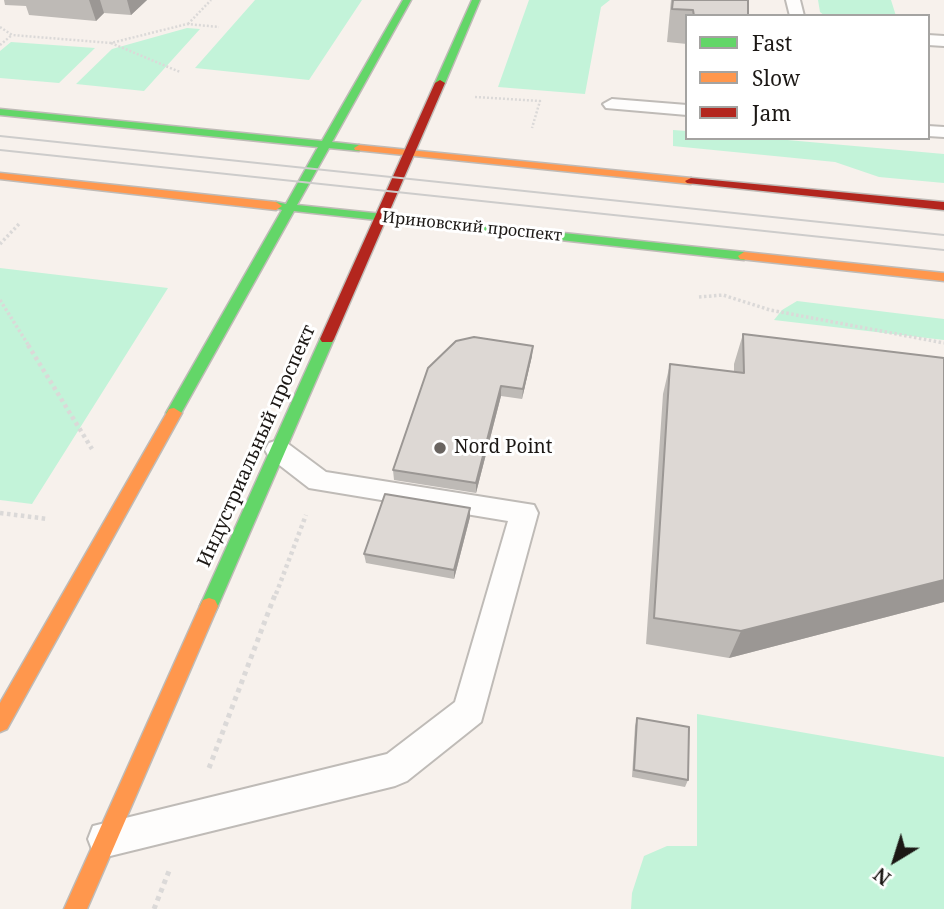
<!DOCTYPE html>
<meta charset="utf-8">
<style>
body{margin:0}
#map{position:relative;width:944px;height:909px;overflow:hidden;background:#f7f1ec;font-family:"Noto Serif",serif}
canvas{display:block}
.legend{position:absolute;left:685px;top:14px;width:245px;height:126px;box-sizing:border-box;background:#fff;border:2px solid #a4a3a1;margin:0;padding:9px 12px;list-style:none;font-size:21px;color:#1c1815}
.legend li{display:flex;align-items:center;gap:14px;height:35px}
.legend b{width:35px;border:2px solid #a4a3a1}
.north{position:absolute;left:860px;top:825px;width:70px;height:70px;-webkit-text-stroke:5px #fff;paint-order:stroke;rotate:218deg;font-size:19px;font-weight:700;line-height:28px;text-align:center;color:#1c1815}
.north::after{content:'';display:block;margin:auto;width:24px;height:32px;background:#1c1815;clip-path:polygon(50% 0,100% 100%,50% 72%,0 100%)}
</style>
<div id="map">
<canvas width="944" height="909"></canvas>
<ul class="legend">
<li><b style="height:9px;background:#63d668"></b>Fast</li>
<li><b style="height:9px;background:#ff974d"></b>Slow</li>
<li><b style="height:9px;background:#b3261e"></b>Jam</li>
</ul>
<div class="north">N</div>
</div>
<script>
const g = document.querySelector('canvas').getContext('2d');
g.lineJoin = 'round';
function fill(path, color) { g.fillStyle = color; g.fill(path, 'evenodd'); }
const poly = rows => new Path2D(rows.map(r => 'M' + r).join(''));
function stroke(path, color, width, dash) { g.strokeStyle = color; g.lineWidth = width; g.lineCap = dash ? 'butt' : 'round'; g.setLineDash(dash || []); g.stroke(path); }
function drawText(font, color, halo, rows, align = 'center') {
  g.font = font + ' "Noto Serif",serif'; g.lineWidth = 6; g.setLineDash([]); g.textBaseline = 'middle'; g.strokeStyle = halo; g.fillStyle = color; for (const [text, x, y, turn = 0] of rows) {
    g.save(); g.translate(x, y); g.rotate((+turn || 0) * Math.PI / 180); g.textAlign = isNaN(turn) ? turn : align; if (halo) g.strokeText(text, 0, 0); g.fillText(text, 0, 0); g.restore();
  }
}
const green = poly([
 [255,0,362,0,309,80,195,68],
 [529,0,610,0,601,7,585,94,498,87],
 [818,0,891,0,896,16,825,16,820,12],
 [187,28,200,29,144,91,76,84,112,49],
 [11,42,95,48,59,83,0,78,0,51],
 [673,130,687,131,687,138,765,138,944,154,944,183,879,177,835,162,673,146],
 [0,268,168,288,32,504,0,500],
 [797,301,944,319,944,340,774,320,782,310],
 [697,714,944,757,944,909,631,909,632,893,644,856,667,846,697,846]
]);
const pathFar3 = poly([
 [188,24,211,0],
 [0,27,12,35,111,43,187,24,219,27],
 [111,43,180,72],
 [0,45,12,35],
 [475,97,540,101,532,128]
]);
const pathFar2 = poly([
 [0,244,19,224],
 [699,297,723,295,770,310,944,343],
 [0,300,29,346]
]);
const pathFar1 = poly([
 [28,345,92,449],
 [0,513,48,519],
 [276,594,306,515]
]);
const path = poly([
 [209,768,276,592],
 [154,909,169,871]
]);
const lane = poly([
 [786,0,800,0,804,16,790,16,786,0],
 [928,35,944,36,944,46,928,45,928,35],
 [612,99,687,105,687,115,606,108,603,104,612,99],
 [928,126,944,127,944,137,928,136,928,126],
 [278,440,287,443,326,472,534,505,538,513,481,722,407,781,395,786,106,857,93,852,88,839,93,826,387,754,455,702,508,521,309,488,269,457,265,450,269,443,278,440]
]);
const fast = poly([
 [403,0,411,0,332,142,359,145,364,148,359,151,329,148,297,205,744,252,750,256,744,260,294,211,179,417,169,417,166,413,282,210,270,206,276,202,286,204,318,147,0,115,0,109,322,141,403,0],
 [472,0,480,0,445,83,436,85,435,83,472,0],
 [327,334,334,339,218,606,215,612,209,614,203,612,200,606,320,339,327,334]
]);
const slow = poly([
 [359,145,691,178,697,181,691,184,355,150,354,148,359,145],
 [0,173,276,202,282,206,276,210,0,179,0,173],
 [744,252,944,273,944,281,740,259,738,256,744,252],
 [174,408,182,413,7,729,0,732,0,703,169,409,174,408],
 [209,598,215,600,218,606,87,909,64,909,200,606,203,600,209,598]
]);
const jam = poly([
 [440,80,445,83,334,339,332,342,322,342,320,339,435,83,440,80],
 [691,178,944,202,944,210,687,183,685,181,691,178]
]);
const tram = poly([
 [0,136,944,235],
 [0,150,944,250]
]);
const wall = poly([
 [4,0,147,0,131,15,104,13,96,21,29,15,26,6,5,5],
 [671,0,748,0,748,16,687,16,687,44,667,42],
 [743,334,944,358,944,602,729,658,646,644,663,394,670,364,734,372,734,364],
 [532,356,522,399,501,396,476,493,394,480,393,470],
 [470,508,470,517,454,579,366,563,364,554],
 [637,718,688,780,685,787,632,777,635,726]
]);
const shadedWall = poly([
 [89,0,100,0,104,13,96,21],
 [127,0,147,0,131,15],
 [533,346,532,356,522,399,523,389],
 [501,386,501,396,476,493,476,483],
 [470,508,470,517,454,579,454,570],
 [944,580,944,602,729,658,741,631]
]);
const building = poly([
 [673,0,748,0,748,16,694,16,693,10,672,9,673,0],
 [743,334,944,358,944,580,741,631,654,618,670,364,744,373,743,334],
 [474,337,533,346,523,389,501,386,476,483,393,470,428,368,456,341,474,337],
 [385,494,470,508,454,570,364,554,385,494],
 [637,718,689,727,688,780,634,770,637,718]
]);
const markers = [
 [440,448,7,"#696460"]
];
const farStreetnames = [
 ["Ириновский проспект",472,227,6]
];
const streetNames = [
 ["Индустриальный проспект",257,446,-66]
];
const poiNames = [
 ["Nord Point",454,448]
];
fill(green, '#c3f3d9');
stroke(lane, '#bfbbb7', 4);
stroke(fast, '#bfbbb7', 3);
stroke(slow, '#bfbbb7', 3);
stroke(jam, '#bfbbb7', 3);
stroke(pathFar3, '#dbd9d8', 2.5, [2, 2]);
stroke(pathFar2, '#dbd9d8', 3.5, [2.5, 2.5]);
stroke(pathFar1, '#dbd9d8', 4.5, [3.5, 3.5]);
stroke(path, '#dbd9d8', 5, [4.5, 4.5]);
fill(lane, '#fefdfc');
fill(fast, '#63d668');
fill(slow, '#ff974d');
fill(jam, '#b3261e');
stroke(tram, '#cdcccb', 2);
fill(wall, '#bebab6');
fill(shadedWall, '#9b9794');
fill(building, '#ddd8d4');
stroke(building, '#9b9794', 2);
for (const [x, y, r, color] of markers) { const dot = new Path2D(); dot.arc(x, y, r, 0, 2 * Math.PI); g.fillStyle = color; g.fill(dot); stroke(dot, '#fff', 2.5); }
drawText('16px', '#1c1815', '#fff', farStreetnames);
drawText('19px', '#1c1815', '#fff', streetNames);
drawText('19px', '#1c1815', '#fff', poiNames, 'left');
</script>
